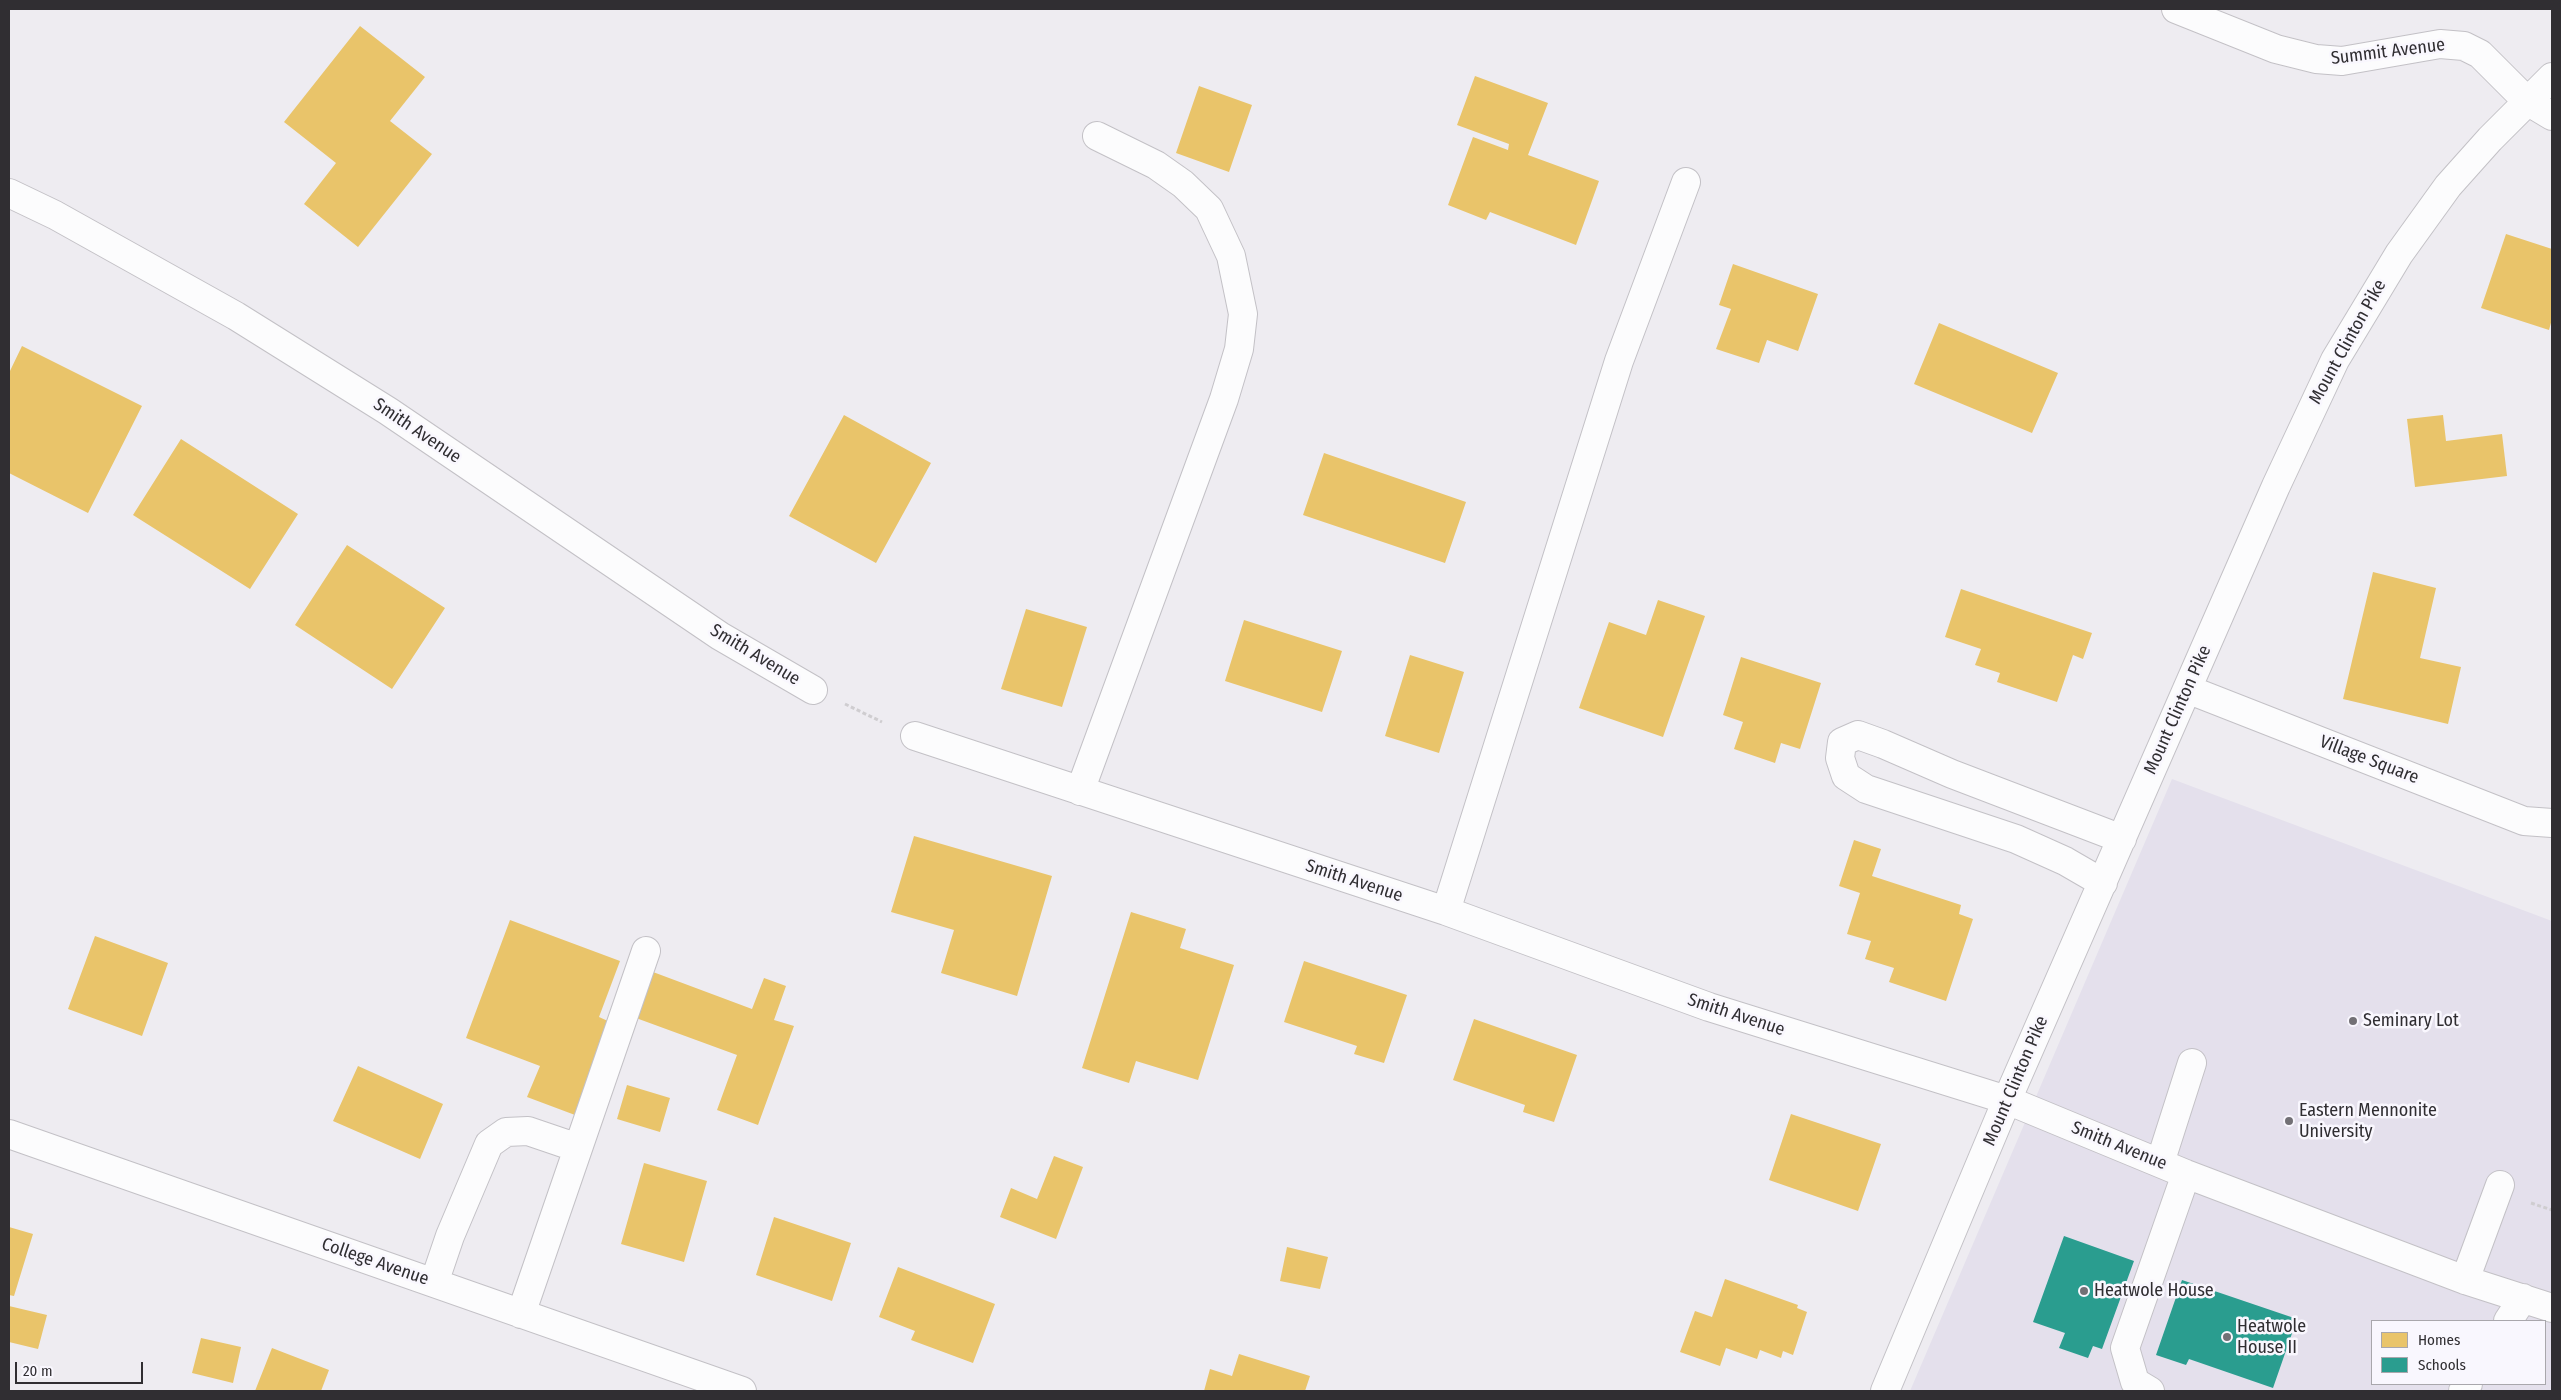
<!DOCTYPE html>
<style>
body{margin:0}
#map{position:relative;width:2561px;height:1400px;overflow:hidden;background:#eeecf1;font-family:"Fira Sans Condensed",sans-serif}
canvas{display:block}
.frame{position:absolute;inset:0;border:10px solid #302e32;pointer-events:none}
.legend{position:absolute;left:2371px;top:1320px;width:175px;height:65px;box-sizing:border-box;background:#f9f7fe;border:1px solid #a9a7ac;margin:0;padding:6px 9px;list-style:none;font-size:15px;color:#302e32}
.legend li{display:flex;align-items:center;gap:10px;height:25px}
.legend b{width:25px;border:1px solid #a9a7ac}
.scale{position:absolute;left:15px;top:1362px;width:128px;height:22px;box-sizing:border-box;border:2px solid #302e32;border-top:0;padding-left:6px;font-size:15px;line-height:18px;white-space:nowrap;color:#302e32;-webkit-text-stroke:4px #f9f7fe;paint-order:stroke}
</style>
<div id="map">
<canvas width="2561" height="1400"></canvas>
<div class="frame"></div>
<ul class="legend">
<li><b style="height:14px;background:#e9c46a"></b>Homes</li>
<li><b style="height:14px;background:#2a9d8f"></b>Schools</li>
</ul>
<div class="scale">20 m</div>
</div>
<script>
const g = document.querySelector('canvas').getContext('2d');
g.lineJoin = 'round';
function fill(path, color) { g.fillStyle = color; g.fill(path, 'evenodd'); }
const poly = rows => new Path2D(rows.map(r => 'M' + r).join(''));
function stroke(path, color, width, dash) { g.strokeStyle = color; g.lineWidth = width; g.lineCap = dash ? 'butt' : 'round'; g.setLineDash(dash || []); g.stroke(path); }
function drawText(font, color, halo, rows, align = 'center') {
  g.font = font + ' "Fira Sans Condensed",sans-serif'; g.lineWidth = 5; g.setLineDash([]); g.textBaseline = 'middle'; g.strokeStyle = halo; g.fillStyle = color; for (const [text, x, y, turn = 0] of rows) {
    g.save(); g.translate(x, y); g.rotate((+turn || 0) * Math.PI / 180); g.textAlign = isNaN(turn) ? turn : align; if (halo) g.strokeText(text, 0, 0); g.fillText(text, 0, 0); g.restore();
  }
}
const built = poly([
 [2172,779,2552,921,2552,1391,1910,1391],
 [2372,1321,2545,1321,2545,1384,2372,1384]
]);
const homes = poly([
 [360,26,425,77,390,121,432,154,358,247,304,204,336,163,284,122],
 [1475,76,1548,103,1528,155,1599,181,1576,245,1490,212,1486,220,1448,205,1473,137,1508,150,1509,144,1457,125],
 [1199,86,1252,105,1229,172,1176,153],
 [2506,234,2552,249,2552,319,2549,330,2481,308],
 [1733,264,1818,294,1798,351,1767,340,1759,363,1716,349,1731,309,1719,305],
 [1939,323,2058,373,2032,433,1914,384],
 [22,346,142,406,88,513,9,473,9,373],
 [844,415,931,463,876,563,789,516],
 [2443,415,2446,441,2502,434,2507,476,2415,487,2407,419],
 [181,439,298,514,250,589,133,515],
 [1324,453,1466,502,1445,563,1303,515],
 [347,545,445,608,392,689,295,625],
 [2373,572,2436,588,2420,658,2461,667,2448,724,2343,699],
 [1961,589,2092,633,2083,659,2073,655,2057,702,1997,682,2000,673,1975,665,1981,649,1945,637],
 [1658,600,1705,616,1663,737,1579,708,1609,622,1646,635],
 [1026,609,1087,627,1062,707,1001,689],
 [1244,620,1342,651,1322,712,1225,681],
 [1410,655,1464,672,1439,753,1385,736],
 [1741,657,1821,683,1800,749,1781,743,1775,763,1734,749,1743,722,1723,715],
 [914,836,1052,876,1017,996,941,973,954,930,891,912],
 [1854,840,1881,849,1872,876,1961,905,1959,914,1973,919,1946,1001,1889,982,1894,968,1865,959,1871,941,1847,934,1860,893,1839,886],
 [1131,912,1186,929,1180,948,1234,965,1198,1080,1136,1061,1129,1083,1082,1068],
 [510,920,620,961,599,1017,610,1022,575,1115,527,1097,540,1066,466,1038],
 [95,936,168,963,142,1036,68,1009],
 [1304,961,1407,995,1384,1063,1354,1054,1357,1046,1284,1022],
 [653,972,752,1009,764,978,786,986,774,1020,794,1026,758,1125,717,1110,737,1055,636,1018],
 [1474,1019,1577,1055,1554,1122,1523,1112,1525,1105,1453,1080],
 [358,1066,443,1104,420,1159,333,1121],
 [627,1085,670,1098,660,1132,617,1119],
 [1791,1114,1881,1144,1858,1211,1769,1180],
 [1054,1156,1083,1167,1056,1239,1000,1217,1011,1188,1037,1199],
 [644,1163,707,1181,684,1262,621,1244],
 [774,1217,851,1243,832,1301,756,1275],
 [9,1227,33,1234,14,1296,9,1295],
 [1287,1247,1328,1257,1320,1289,1280,1281],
 [898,1267,995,1304,973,1363,911,1340,915,1331,879,1317],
 [1725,1279,1798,1305,1797,1308,1807,1312,1793,1355,1783,1351,1781,1358,1760,1350,1757,1359,1726,1348,1720,1366,1680,1352,1695,1311,1712,1317],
 [9,1306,47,1315,38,1349,9,1342],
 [201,1338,241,1347,233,1383,192,1373],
 [272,1348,329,1370,321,1391,255,1391],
 [1239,1354,1310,1376,1305,1391,1204,1391,1210,1369,1232,1376]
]);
const schools = poly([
 [2064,1236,2134,1261,2102,1349,2093,1346,2088,1358,2059,1348,2065,1333,2033,1322],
 [2182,1280,2297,1319,2273,1388,2189,1359,2186,1365,2156,1355]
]);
const path = poly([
 [845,704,882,722],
 [2531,1203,2552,1210]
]);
const minor = poly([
 [2176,9,2276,49,2316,59,2342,61,2440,44,2464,46,2480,54,2527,101,2552,116],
 [9,193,55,215,236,316,388,411,720,636,813,690],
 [2187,689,2524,821,2552,823],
 [915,736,1446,911,1709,1007,2007,1100,2186,1174,2465,1280,2552,1308],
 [1080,791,1224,399,1239,349,1243,314,1231,256,1209,209,1183,184,1156,165,1097,136],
 [2103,883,2065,861,2016,839,1866,789,1846,776,1840,758,1842,742,1858,735,1883,744,1952,774,2122,839],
 [1446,911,1619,361,1686,182],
 [9,1134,742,1391],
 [2160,1163,2192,1063],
 [2465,1280,2500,1185],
 [434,1283,450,1236,489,1144,506,1132,528,1131,578,1148],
 [521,1314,646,951],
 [2508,1321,2523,1298],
 [1885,1391,2007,1100,2276,486,2335,360,2399,254,2448,186,2490,139,2552,77],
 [2150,1391,2135,1382,2125,1348,2186,1174],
 [2463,1391,2468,1384]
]);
const markers = [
 [2353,1021,5,"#727075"],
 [2289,1121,5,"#727075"],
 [2084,1291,5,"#727075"],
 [2227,1337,5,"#727075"]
];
const streetNames = [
 ["Summit Avenue",2388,52,-7],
 ["Mount Clinton Pike",2348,342,-61],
 ["Smith Avenue",417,431,34],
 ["Smith Avenue",755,655,31],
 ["Mount Clinton Pike",2178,710,-66],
 ["Village Square",2369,760,21],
 ["Smith Avenue",1354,881,18],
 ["Smith Avenue",1736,1015,18],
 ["Mount Clinton Pike",2016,1081,-67],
 ["Smith Avenue",2119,1146,22],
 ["College Avenue",375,1262,19]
];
const poiNames = [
 ["Seminary Lot",2363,1021],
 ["Eastern Mennonite",2299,1111],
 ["University",2299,1132],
 ["Heatwole House",2094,1291],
 ["Heatwole",2237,1327],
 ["House II",2237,1348]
];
fill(built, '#e4e0ec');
fill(homes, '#e9c46a');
fill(schools, '#2a9d8f');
stroke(minor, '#c3c1c6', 30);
stroke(path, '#cfcdd0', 3, [4, 2.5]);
stroke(minor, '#fcfcfd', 28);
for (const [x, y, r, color] of markers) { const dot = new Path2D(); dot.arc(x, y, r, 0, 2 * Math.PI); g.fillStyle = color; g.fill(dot); stroke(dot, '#f9f7fe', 2); }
drawText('18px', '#302e32', '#f9f7fe', streetNames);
drawText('18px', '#302e32', '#f9f7fe', poiNames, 'left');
</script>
